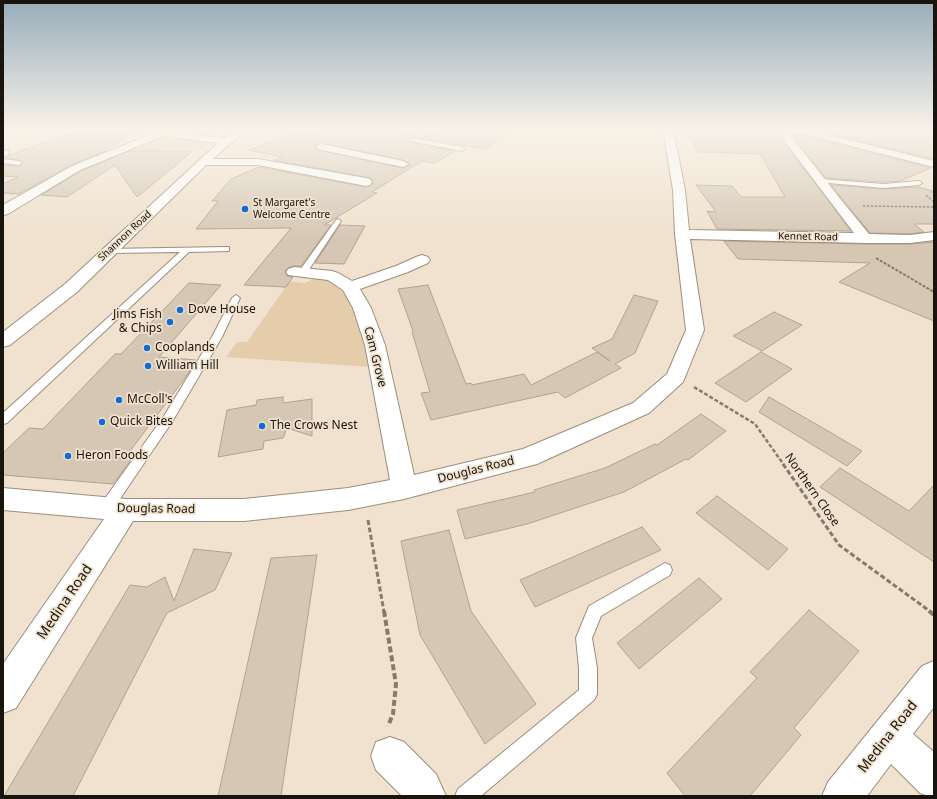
<!DOCTYPE html>
<style>
body{margin:0}
#map{position:relative;width:937px;height:799px;overflow:hidden;background:#f0e2ce;font-family:"Noto Sans",sans-serif}
canvas{display:block}
.frame{position:absolute;inset:0;border:4px solid #19140d;pointer-events:none}
</style>
<div id="map">
<canvas width="937" height="799"></canvas>
<div class="frame"></div>
</div>
<script>
const g = document.querySelector('canvas').getContext('2d');
g.lineJoin = 'round';
function fill(path, color) { g.fillStyle = color; g.fill(path, 'evenodd'); }
const poly = rows => new Path2D(rows.map(r => 'M' + r).join(''));
function stroke(path, color, width, dash) { g.strokeStyle = color; g.lineWidth = width; g.lineCap = dash ? 'butt' : 'round'; g.setLineDash(dash || []); g.stroke(path); }
function drawText(font, color, halo, rows, align = 'center') {
  g.font = font + ' "Noto Sans",sans-serif'; g.lineWidth = 3.5; g.setLineDash([]); g.textBaseline = 'middle'; g.strokeStyle = halo; g.fillStyle = color; for (const [text, x, y, turn = 0] of rows) {
    g.save(); g.translate(x, y); g.rotate((+turn || 0) * Math.PI / 180); g.textAlign = isNaN(turn) ? turn : align; if (halo) g.strokeText(text, 0, 0); g.fillText(text, 0, 0); g.restore();
  }
}
const green = poly([
 [167,137,204,141,210,143,202,149,159,150,150,157,117,154,158,138],
 [315,278,330,281,347,292,355,304,371,367,226,357,237,342,247,342,285,288,280,287,286,281,305,283]
]);
const building = poly([
 [323,129,391,129,394,131,417,136,410,138,411,142,455,151,435,163,422,161,372,192,377,193,324,225,331,225,301,266,294,266,288,268,285,271,287,276,293,277,286,287,244,285,291,228,196,229,218,201,212,201,231,179,259,167,366,187,370,186,373,183,370,178,274,160,282,157,249,150,297,131,316,134,323,129],
 [321,143,403,160,410,165,403,168,317,150,315,148,316,144,321,143],
 [441,129,518,129,484,149,423,138,441,129],
 [683,129,789,129,781,132,779,136,851,231,717,229,707,211,716,212,696,185,732,186,741,197,785,197,760,154,699,152,683,129],
 [810,129,856,129,859,130,934,130,934,159,810,129],
 [66,135,129,135,104,151,105,151,71,165,19,194,3,193,3,184,18,177,3,176,3,165,19,166,23,163,19,160,3,158,3,157,66,135],
 [800,135,931,168,900,181,883,182,826,178,793,137,800,135],
 [130,151,193,151,137,197,115,165,67,197,41,195,81,171,130,151],
 [831,185,883,189,918,187,933,191,930,192,934,193,934,224,914,224,924,232,910,234,870,233,831,185],
 [340,225,365,226,344,264,315,263,340,225],
 [724,241,866,244,910,244,934,242,934,321,839,282,870,263,738,259,724,241],
 [189,283,221,285,159,357,196,360,188,374,127,455,134,456,113,484,3,475,3,453,29,428,43,429,115,354,121,354,189,283],
 [428,285,466,384,471,383,472,385,524,374,531,385,597,352,610,361,592,348,612,339,634,295,658,301,635,353,615,364,621,368,565,398,558,392,431,420,421,393,430,392,412,332,413,331,398,289,428,285],
 [774,312,802,325,762,351,733,336,774,312],
 [761,352,792,369,746,402,715,383,761,352],
 [283,397,283,403,312,399,312,436,287,428,283,438,264,441,263,449,218,457,227,410,256,405,257,400,283,397],
 [769,397,828,431,862,451,847,466,759,412,769,397],
 [701,414,726,431,688,460,686,459,624,492,527,524,465,539,457,510,535,492,534,490,605,468,655,444,657,445,701,414],
 [840,468,909,511,934,485,934,562,820,487,840,468],
 [717,496,788,549,768,570,696,513,717,496],
 [642,527,661,550,535,607,520,580,642,527],
 [449,530,471,611,536,704,485,744,420,635,401,541,449,530],
 [194,549,232,553,215,590,167,613,73,796,4,796,130,585,147,587,165,577,174,601,194,549],
 [317,555,281,796,218,796,271,558,317,555],
 [699,578,722,599,639,669,617,643,699,578],
 [809,610,859,651,794,728,801,735,750,796,685,796,667,773,757,678,750,672,809,610]
]);
const pathFar4 = poly([
 [926,195,934,202],
 [863,206,934,207]
]);
const pathFar3 = poly([
 [876,258,934,292]
]);
const pathFar2 = poly([
 [694,387,755,424,784,465]
]);
const pathFar1 = poly([
 [783,464,839,545,931,612],
 [368,520,384,612]
]);
const path = poly([
 [384,611,396,684,393,714,388,726],
 [929,611,934,615]
]);
const lane = poly([
 [392,129,426,132,435,129,440,129,420,138,418,137,421,135,394,130,392,129],
 [413,138,462,147,465,149,462,151,411,141,411,139,413,138],
 [3,159,19,161,22,163,19,165,3,163,3,159],
 [820,179,883,184,919,181,922,183,919,185,883,188,818,182,817,181,820,179],
 [338,219,341,221,306,274,300,274,300,270,336,220,338,219],
 [226,247,229,247,229,251,189,252,7,423,3,424,3,413,180,252,110,253,107,253,107,249,226,247],
 [236,295,240,298,222,337,172,422,111,512,106,514,101,512,99,508,101,504,164,416,212,337,232,298,236,295],
 [665,563,670,565,672,570,670,575,601,616,592,638,597,668,597,694,594,700,481,796,455,796,458,789,579,690,579,668,576,638,589,606,665,563]
]);
const street = poly([
 [120,129,147,129,225,138,240,129,251,129,249,131,231,143,213,159,258,159,366,178,370,179,372,182,370,185,366,186,258,165,206,165,77,292,10,345,3,347,3,332,65,284,218,143,163,136,80,170,8,214,3,215,3,205,72,166,149,135,125,132,120,129],
 [663,129,673,129,685,190,689,230,854,233,780,135,781,133,791,130,790,129,805,129,934,161,934,167,800,133,791,136,842,201,869,234,910,235,934,232,934,240,910,243,866,243,690,239,704,330,683,382,649,413,537,464,404,499,348,510,244,521,133,521,16,708,3,713,3,664,104,519,3,510,3,488,126,499,244,499,348,488,390,480,365,345,353,308,343,290,328,280,288,275,286,272,288,269,294,267,332,271,338,273,352,281,396,266,416,257,422,255,428,257,430,260,428,263,408,272,360,289,371,308,385,345,414,475,523,449,633,403,667,374,686,330,675,234,673,190,663,129],
 [321,144,403,161,409,164,403,167,317,149,316,147,317,145,321,144],
 [3,150,8,151,9,153,8,155,3,156,3,150],
 [934,661,934,707,913,734,934,752,934,796,928,796,920,793,891,764,867,796,822,796,828,782,922,666,934,661],
 [390,737,404,742,436,774,446,796,402,796,376,770,371,756,376,742,390,737]
]);
const markers = [
 [245,209,4,"#126bd4"],
 [180,310,4,"#126bd4"],
 [170,322,4,"#126bd4"],
 [147,348,4,"#126bd4"],
 [148,366,4,"#126bd4"],
 [119,400,4,"#126bd4"],
 [102,422,4,"#126bd4"],
 [262,426,4,"#126bd4"],
 [68,456,4,"#126bd4"]
];
const farPoinames = [
 ["St Margaret's",253,203],
 ["Welcome Centre",253,215]
];
const farStreetnames = [
 ["Shannon Road",125,236,-43],
 ["Kennet Road",808,237,1]
];
const poiNames = [
 ["Dove House",188,310],
 ["Jims Fish",162,315,"right"],
 ["& Chips",162,329,"right"],
 ["Cooplands",155,348],
 ["William Hill",156,366],
 ["McColl's",127,400],
 ["Quick Bites",110,422],
 ["The Crows Nest",270,426],
 ["Heron Foods",76,456]
];
const streetNames = [
 ["Cam Grove",375,357,76],
 ["Douglas Road",476,470,-14],
 ["Northern Close",812,490,55],
 ["Douglas Road",156,509,1]
];
const nearStreetnames = [
 ["Medina Road",65,602,-56],
 ["Medina Road",888,737,-52]
];
fill(green, '#e5cdab');
fill(building, '#d5c7b4');
stroke(building, '#afa28f', 1);
stroke(lane, '#9b8e7c', 2);
stroke(street, '#9b8e7c', 2);
stroke(pathFar4, '#847b6d', 1.5, [2.5, 1.5]);
stroke(pathFar3, '#847b6d', 2, [3, 1.5]);
stroke(pathFar2, '#847b6d', 2.5, [4, 2]);
stroke(pathFar1, '#847b6d', 3, [5, 2.5]);
stroke(path, '#847b6d', 4, [6, 3]);
fill(lane, '#fff');
fill(street, '#fff');
const sky = g.createLinearGradient(0, 0, 0, 240);
sky.addColorStop(0, '#97acba');
sky.addColorStop(0.54, '#f8f2e9');
sky.addColorStop(1, '#f8f2e900');
g.fillStyle = sky;
g.fillRect(0, 0, 937, 240);
for (const [x, y, r, color] of markers) { const dot = new Path2D(); dot.arc(x, y, r, 0, 2 * Math.PI); g.fillStyle = color; g.fill(dot); stroke(dot, '#f0e2ce', 1.5); }
drawText('10px', '#19140d', '#f0e2ce', farPoinames, 'left');
drawText('10px', '#19140d', '#f0e2ce', farStreetnames);
drawText('12px', '#19140d', '#f0e2ce', poiNames, 'left');
drawText('12px', '#19140d', '#f0e2ce', streetNames);
drawText('14px', '#19140d', '#f0e2ce', nearStreetnames);
</script>
